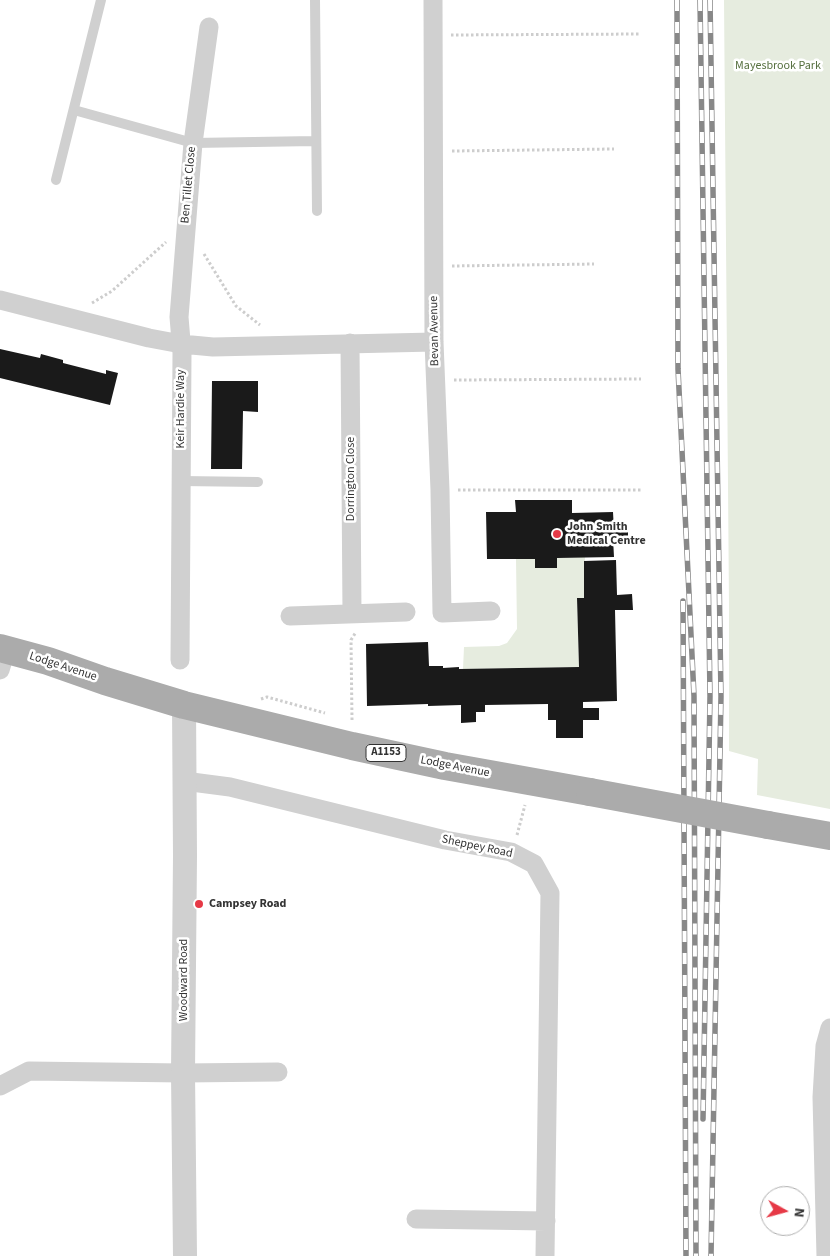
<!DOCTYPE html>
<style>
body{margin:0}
#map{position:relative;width:830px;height:1256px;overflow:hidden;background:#fff;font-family:"Source Sans 3",sans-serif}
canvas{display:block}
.north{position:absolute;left:760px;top:1186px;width:50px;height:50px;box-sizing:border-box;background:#fff;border:1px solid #adadad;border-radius:50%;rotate:97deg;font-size:14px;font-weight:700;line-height:20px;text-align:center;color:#333}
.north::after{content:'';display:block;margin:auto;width:18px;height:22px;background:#e63946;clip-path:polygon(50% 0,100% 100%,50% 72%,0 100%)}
</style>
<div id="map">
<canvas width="830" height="1256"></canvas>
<div class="north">N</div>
</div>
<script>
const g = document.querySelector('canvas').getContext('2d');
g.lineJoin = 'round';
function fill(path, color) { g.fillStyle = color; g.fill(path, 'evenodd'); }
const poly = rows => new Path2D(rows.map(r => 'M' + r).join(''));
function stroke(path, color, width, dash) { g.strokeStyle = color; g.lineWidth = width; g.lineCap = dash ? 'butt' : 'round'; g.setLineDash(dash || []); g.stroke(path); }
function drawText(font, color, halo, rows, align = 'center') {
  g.font = font + ' "Source Sans 3",sans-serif'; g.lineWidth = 5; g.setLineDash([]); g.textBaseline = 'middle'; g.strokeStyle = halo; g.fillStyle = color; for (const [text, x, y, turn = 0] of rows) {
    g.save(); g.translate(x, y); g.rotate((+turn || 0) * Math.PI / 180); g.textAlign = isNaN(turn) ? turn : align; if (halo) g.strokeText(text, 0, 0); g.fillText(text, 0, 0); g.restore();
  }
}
const green = poly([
 [724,0,830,0,830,809,757,795,758,759,729,751,729,606],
 [585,557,584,598,577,599,579,667,463,669,464,647,499,646,507,643,517,629,516,559,535,559,535,568,557,558]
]);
const building = poly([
 [0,349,40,358,41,354,63,360,63,363,106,374,106,370,118,373,110,405,0,378],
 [212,381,258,381,258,412,243,411,242,469,211,469],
 [515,500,572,500,572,513,613,512,614,531,628,531,628,538,613,538,614,557,557,558,557,568,535,568,535,559,487,559,486,512,516,512],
 [616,560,617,595,632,594,633,610,615,610,617,701,583,702,583,708,599,708,599,720,583,720,583,738,556,738,556,720,548,720,548,704,485,705,485,712,476,712,476,722,461,723,461,705,428,706,428,704,367,706,366,644,428,642,429,666,443,666,443,668,459,667,459,669,579,667,577,598,584,598,584,561]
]);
const path = poly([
 [451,35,640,34],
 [452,151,614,149],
 [204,254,236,306,260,325],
 [452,266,594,264],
 [92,303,112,291,166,242],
 [454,380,641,379],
 [458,490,642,490],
 [261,699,267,697,325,713],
 [352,720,351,640,356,632],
 [517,835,525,805]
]);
const service = poly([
 [315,0,317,211],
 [74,110,193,143,315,141],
 [56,180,101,0],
 [181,481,258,482]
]);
const minor = poly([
 [433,0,434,342,440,490,442,613,491,611],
 [0,300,149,338,181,344,213,347,434,342],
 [350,343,352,614],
 [290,616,406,612],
 [180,660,182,353,179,317,193,143,209,27],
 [0,670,6,650],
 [184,781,230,787,445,840,511,852,534,864,550,893,545,1256],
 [0,1086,29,1071,183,1073,278,1072],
 [416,1219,546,1221],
 [826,1256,822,1097,825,1046,830,1028]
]);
const tertiary = poly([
 [184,705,185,856,183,1073,185,1256]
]);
const primary = poly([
 [0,648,48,661,105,681,184,705,266,725,352,746,445,766,590,792],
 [768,825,830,836]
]);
const rail = poly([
 [677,0,678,369,694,696,696,1256],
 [700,0,710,696,703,1119],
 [710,0,721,696,711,1256],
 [683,601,686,1256]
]);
const primaryBridge = poly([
 [590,792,768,825]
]);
const markers = [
 [557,534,5,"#e63946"],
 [199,904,5,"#e63946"]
];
const shields = [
 [386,753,40]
];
const shieldNames = [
 ["A1153",386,753]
];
const parkNames = [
 ["Mayesbrook Park",778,66]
];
const streetNames = [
 ["Ben Tillet Close",189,185,-85],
 ["Bevan Avenue",435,331,-91],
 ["Keir Hardie Way",181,409,-90],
 ["Dorrington Close",351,479,-90],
 ["Lodge Avenue",63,667,18],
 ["Lodge Avenue",455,767,11],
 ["Sheppey Road",477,847,12],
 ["Woodward Road",184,980,-90]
];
const poiNames = [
 ["John Smith",567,527],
 ["Medical Centre",567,541],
 ["Campsey Road",209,904]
];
fill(green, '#e6ecdf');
fill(building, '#1a1a1a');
stroke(path, '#cdcdcd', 3, [2.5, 2.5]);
stroke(service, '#d0d0d0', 10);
stroke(minor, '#d0d0d0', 19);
stroke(tertiary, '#d0d0d0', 24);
stroke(primary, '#ababab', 28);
stroke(rail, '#888', 5.5);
stroke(rail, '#fff', 4, [11]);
stroke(primaryBridge, '#ababab', 28);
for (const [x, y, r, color] of markers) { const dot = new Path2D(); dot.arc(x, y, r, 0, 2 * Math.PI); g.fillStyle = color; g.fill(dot); stroke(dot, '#fff', 2); }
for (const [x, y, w] of shields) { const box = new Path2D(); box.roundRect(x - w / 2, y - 8.5, w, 17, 4); g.fillStyle = '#fff'; g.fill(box); stroke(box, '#333', 1); }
drawText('bold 11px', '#333', null, shieldNames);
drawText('12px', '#56703f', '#fff', parkNames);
drawText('12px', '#333', '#fff', streetNames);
drawText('bold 12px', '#333', '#fff', poiNames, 'left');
</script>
